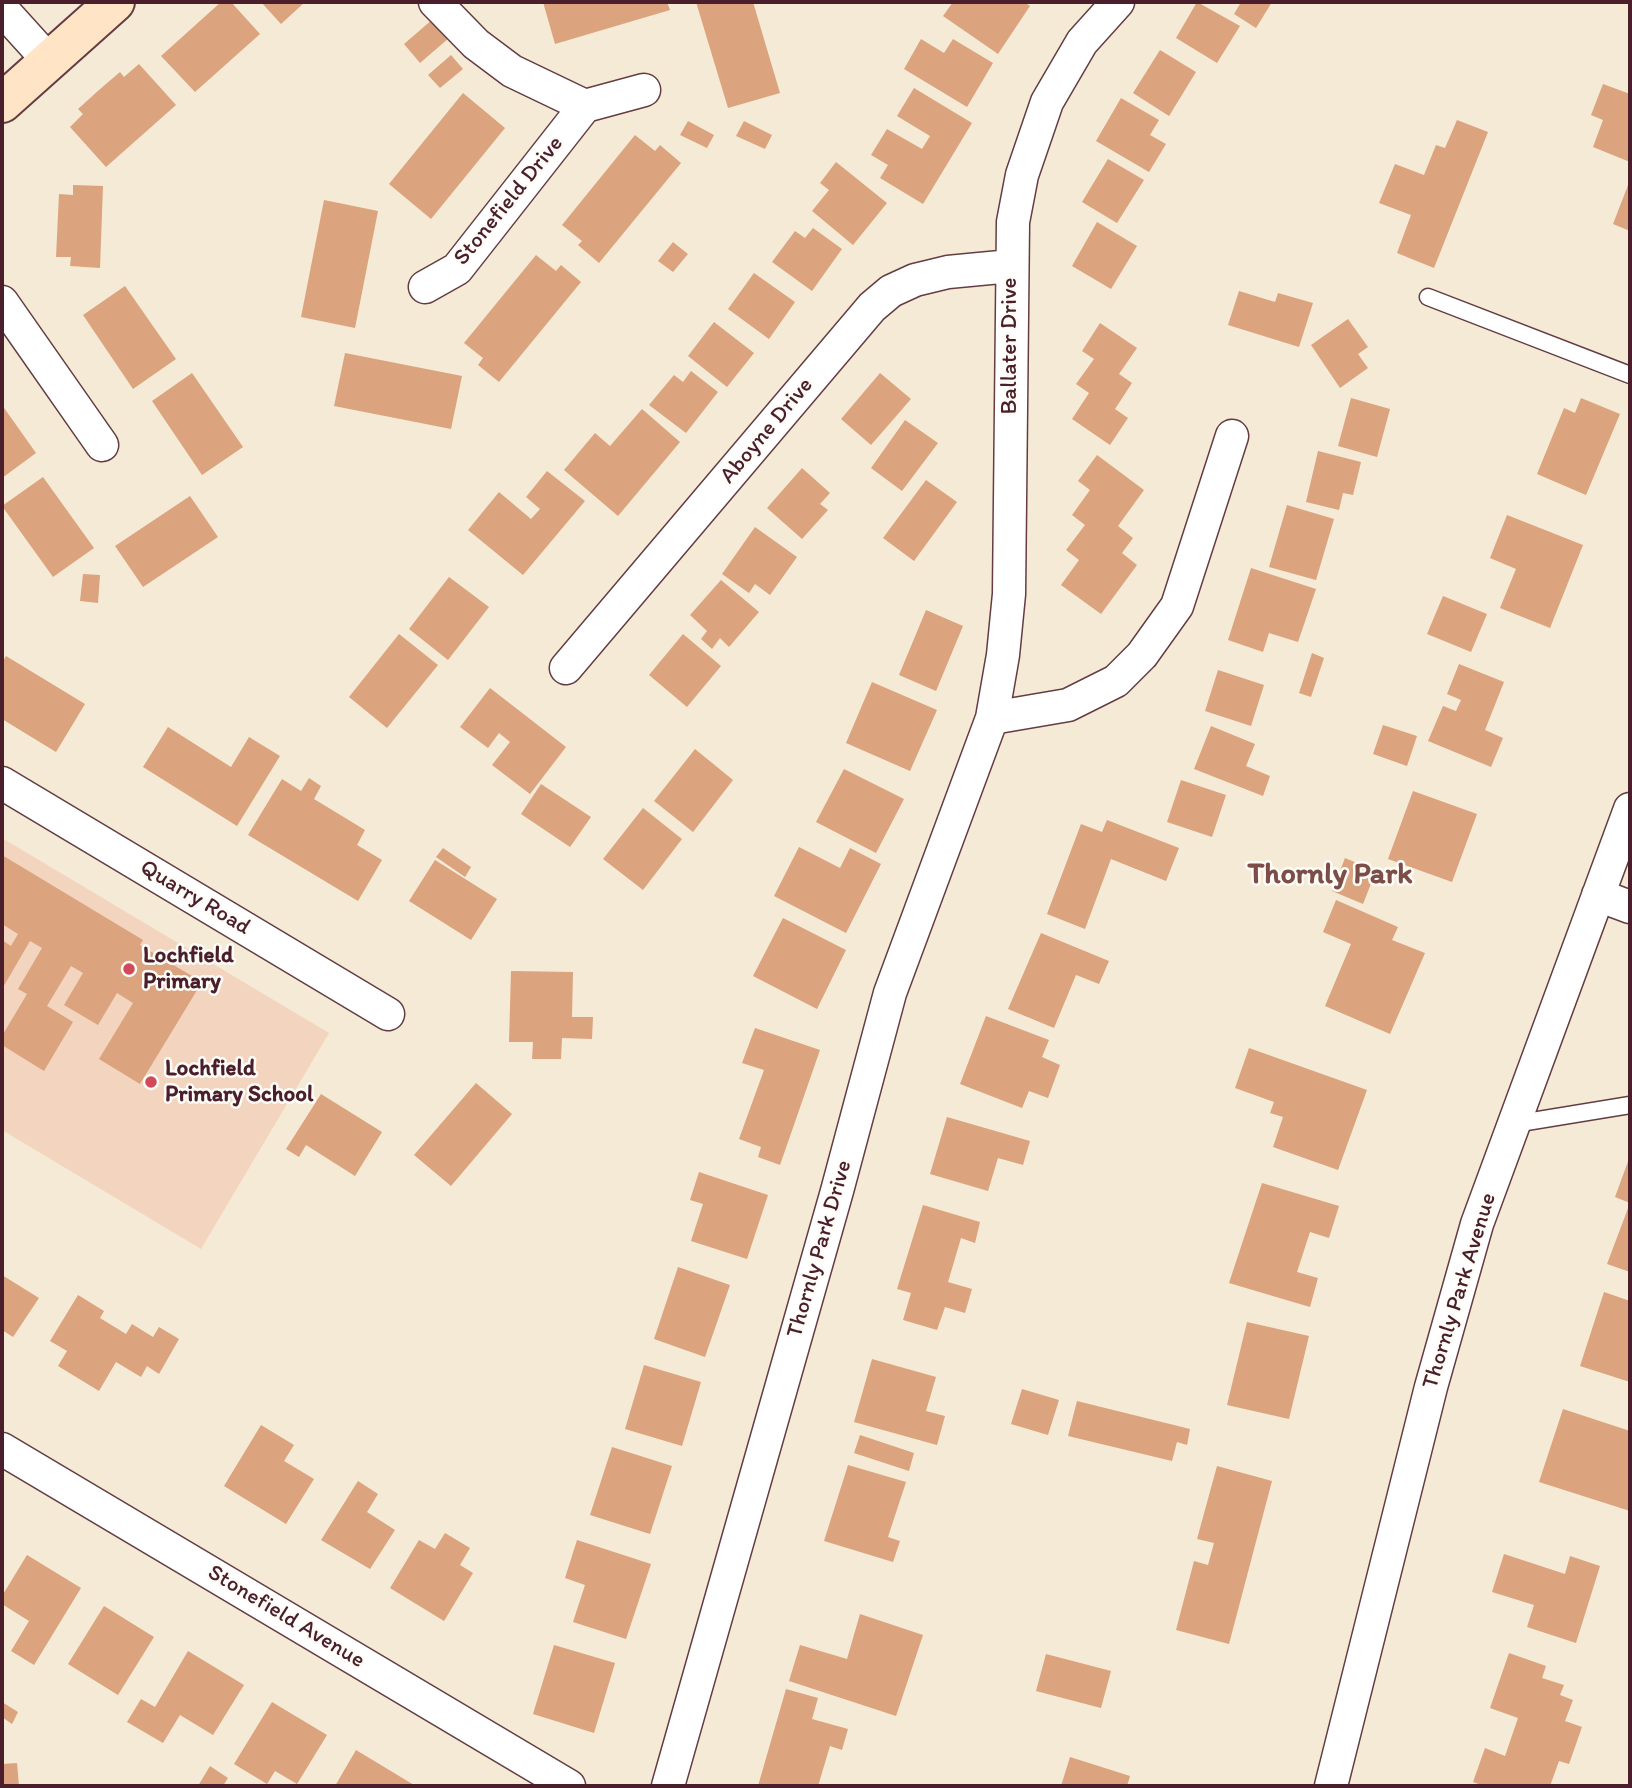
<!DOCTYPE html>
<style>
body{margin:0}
#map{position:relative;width:1632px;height:1788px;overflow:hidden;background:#f5ead5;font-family:Itim,sans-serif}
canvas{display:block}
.frame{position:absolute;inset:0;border:4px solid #4a1f2b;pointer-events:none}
</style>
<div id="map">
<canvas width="1632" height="1788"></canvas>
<div class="frame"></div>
</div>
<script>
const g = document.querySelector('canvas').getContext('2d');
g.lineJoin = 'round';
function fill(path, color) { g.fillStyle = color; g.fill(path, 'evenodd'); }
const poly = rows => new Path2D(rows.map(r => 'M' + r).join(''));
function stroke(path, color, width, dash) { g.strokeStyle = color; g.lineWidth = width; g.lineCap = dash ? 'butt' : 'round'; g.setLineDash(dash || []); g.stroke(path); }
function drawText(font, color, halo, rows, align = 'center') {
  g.font = font + ' Itim,sans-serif'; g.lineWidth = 5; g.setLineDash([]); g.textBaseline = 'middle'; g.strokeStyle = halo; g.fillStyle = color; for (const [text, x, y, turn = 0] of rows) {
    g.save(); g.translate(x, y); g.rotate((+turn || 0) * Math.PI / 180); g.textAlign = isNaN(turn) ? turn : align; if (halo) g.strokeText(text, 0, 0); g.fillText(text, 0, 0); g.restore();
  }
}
const built = poly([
 [2,838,329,1033,201,1249,2,1130]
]);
const building = poly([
 [221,2,231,2,260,34,195,92,161,56],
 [261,2,305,2,281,24],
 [543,2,667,2,670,10,555,44],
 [696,2,753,2,780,93,728,108],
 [953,2,1024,2,1030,6,998,54,943,16],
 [1197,2,1240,26,1217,63,1176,38],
 [1237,2,1272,2,1256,28,1234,14,1240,4],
 [433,19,449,38,420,63,404,44],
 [921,39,944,53,953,39,993,63,967,107,904,69],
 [1160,50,1196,72,1169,116,1133,93],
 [451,55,463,69,440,88,428,75],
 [139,64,176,105,106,167,70,127,83,114,78,109,99,90,120,72,124,77],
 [1603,84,1630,94,1630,162,1593,147,1603,120,1591,115],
 [914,88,972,123,923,204,880,178,888,165,871,155,887,129,922,149,930,136,897,116],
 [463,93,505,128,431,219,389,184],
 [1121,98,1159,120,1150,135,1166,144,1149,172,1096,141],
 [1457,120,1488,132,1434,268,1397,253,1411,215,1379,203,1395,164,1424,175,1436,145,1445,148],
 [688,121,714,135,707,148,680,135],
 [744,121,772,135,765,149,736,136],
 [635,135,655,151,660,145,681,163,599,263,578,245,582,241,562,225],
 [1108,159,1144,180,1117,223,1082,202],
 [836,162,887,203,853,245,812,211,829,190,820,183],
 [1630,180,1630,231,1613,224],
 [73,185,103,186,100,268,70,266,71,257,56,257,59,194,73,195],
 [324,200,378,211,355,328,301,317],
 [1097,222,1137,246,1111,289,1072,266],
 [813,228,842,249,812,291,772,262,795,231,805,238],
 [673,242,688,254,673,272,658,261],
 [536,255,556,271,561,265,581,282,499,382,478,365,483,358,464,343],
 [754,273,795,302,769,339,728,309],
 [125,286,176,359,133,389,83,315],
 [1239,291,1275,302,1278,293,1313,303,1299,347,1228,325],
 [1348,319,1368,347,1358,354,1368,368,1340,388,1311,345],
 [714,322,754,353,727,387,688,356],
 [1100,323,1137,348,1119,374,1132,383,1115,409,1128,418,1110,445,1072,419,1089,393,1076,384,1094,359,1082,351],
 [345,353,462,376,451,429,334,406],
 [691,371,718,392,686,433,649,405,674,375,683,382],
 [192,373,243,447,202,475,152,401],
 [880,373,911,399,871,445,841,419],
 [1351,398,1390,409,1377,457,1338,446],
 [1581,398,1620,414,1586,495,1537,474,1564,408,1575,413],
 [2,405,36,453,2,478],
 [642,409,680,442,618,516,564,470,595,433,610,446],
 [905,420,938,443,902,491,871,468],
 [1318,451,1361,462,1353,495,1343,493,1339,510,1306,502],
 [1097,455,1144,490,1118,526,1133,538,1122,553,1137,565,1101,614,1061,585,1079,560,1066,550,1085,525,1072,515,1090,490,1078,481],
 [802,468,830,493,820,504,828,510,802,539,767,508],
 [547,471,585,501,523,575,468,530,499,492,531,519,540,509,526,497],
 [43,477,94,548,53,577,2,506],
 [926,480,957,502,914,561,883,538],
 [190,496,218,537,143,587,115,546],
 [1287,505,1334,519,1316,580,1269,567],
 [1507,515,1583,545,1550,628,1500,608,1516,569,1490,558],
 [755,527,797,557,770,595,755,584,749,593,722,574],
 [1251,568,1316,589,1298,642,1269,633,1263,652,1228,640],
 [83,574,100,575,98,603,80,601],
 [449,577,489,607,448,660,409,629],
 [721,580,759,612,729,647,720,638,712,649,701,639,707,631,690,615],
 [1443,596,1487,614,1471,652,1427,634],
 [926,610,963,626,936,691,899,675],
 [399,634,438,665,387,728,349,697],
 [683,634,721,666,687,707,649,675],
 [1312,653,1324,658,1311,697,1299,693],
 [6,656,85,704,56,752,2,719,2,663],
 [1459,664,1504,682,1485,730,1503,738,1491,767,1428,741,1443,706,1456,711,1461,700,1447,694],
 [1218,670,1264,685,1251,726,1205,711],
 [872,682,937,710,910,771,846,743],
 [490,688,566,747,530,794,492,765,510,742,499,733,488,748,460,727],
 [1383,725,1417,736,1407,766,1373,754],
 [1211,726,1255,744,1246,766,1270,776,1263,796,1194,769],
 [168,727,231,767,249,737,280,756,237,826,143,767],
 [695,749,733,780,693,832,654,801],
 [844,769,904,799,876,853,816,822],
 [309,778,321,786,314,799,365,830,357,845,382,860,358,901,248,835,282,779,301,791],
 [1181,780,1226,795,1212,837,1167,822],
 [541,784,591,817,570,847,521,814],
 [1413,791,1477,814,1452,882,1388,859],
 [643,808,682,839,643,890,603,859],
 [1107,820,1179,848,1166,881,1111,859,1085,929,1047,914,1081,824,1102,832],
 [799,847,840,868,850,848,881,864,846,933,774,896],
 [443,848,471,867,465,877,436,857],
 [2,855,143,940,140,945,202,982,140,1084,99,1059,133,1003,117,993,98,1025,64,1005,83,973,71,966,47,1006,73,1022,44,1071,2,1045,2,1036,27,994,18,989,42,948,30,941,2,989,2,940,11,946,18,934,2,924],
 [1345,858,1376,871,1363,904,1332,891],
 [435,860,497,899,471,940,409,901],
 [1336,900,1398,927,1392,940,1425,953,1390,1034,1325,1006,1351,944,1323,932],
 [783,918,846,950,817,1009,753,976],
 [1041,933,1109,961,1099,984,1076,975,1054,1028,1008,1009],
 [511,971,573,972,572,1017,593,1017,592,1039,562,1038,561,1059,532,1059,533,1042,509,1042],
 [986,1016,1049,1040,1042,1057,1060,1065,1048,1098,1029,1091,1022,1108,960,1084],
 [755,1028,820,1050,780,1165,758,1157,761,1147,739,1139,764,1070,742,1063],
 [1249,1048,1367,1090,1338,1170,1273,1147,1283,1117,1270,1113,1274,1102,1235,1088],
 [476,1083,512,1114,451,1186,414,1155],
 [321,1094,382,1132,355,1176,306,1145,299,1157,286,1149],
 [947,1117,1030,1141,1023,1165,998,1158,988,1191,930,1174],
 [1630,1156,1630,1203,1615,1197],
 [699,1172,768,1195,747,1259,691,1241,703,1204,690,1200],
 [1262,1183,1339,1206,1329,1238,1310,1232,1297,1272,1318,1278,1310,1307,1229,1283],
 [1630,1203,1630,1272,1607,1264],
 [923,1205,980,1222,975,1243,961,1238,948,1282,972,1289,965,1313,945,1307,937,1330,903,1320,911,1293,897,1289],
 [678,1267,730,1285,705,1357,654,1339],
 [2,1275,39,1298,13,1337,2,1330],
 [1604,1292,1630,1301,1630,1382,1580,1366],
 [78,1295,104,1311,100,1318,126,1334,132,1324,153,1337,159,1327,179,1339,159,1374,147,1366,141,1377,116,1362,99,1391,58,1366,67,1351,50,1341],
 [1247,1322,1309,1336,1289,1419,1227,1405],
 [872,1359,936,1377,926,1411,945,1416,937,1445,854,1422],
 [644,1365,701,1382,682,1446,625,1429],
 [1022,1389,1059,1400,1048,1435,1011,1424],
 [1077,1401,1190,1429,1187,1445,1177,1442,1172,1461,1068,1436],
 [1563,1409,1630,1431,1628,1474,1630,1511,1539,1482],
 [261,1425,294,1445,284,1461,314,1479,286,1524,224,1486],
 [860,1435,914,1453,909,1471,854,1453],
 [612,1447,672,1466,650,1534,590,1515],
 [848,1465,906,1482,888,1537,900,1541,893,1562,824,1541],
 [1217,1466,1272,1481,1229,1644,1176,1630,1194,1561,1208,1565,1214,1543,1197,1539],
 [358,1481,378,1494,367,1512,395,1530,370,1569,321,1540],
 [445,1533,470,1548,460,1565,473,1573,444,1621,390,1588,419,1540,435,1549],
 [577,1540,651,1564,626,1639,573,1622,585,1585,565,1578],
 [1504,1554,1565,1574,1570,1556,1600,1566,1576,1643,1527,1627,1534,1605,1492,1592],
 [27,1555,81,1588,34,1665,11,1651,29,1621,2,1604,2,1596],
 [104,1606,154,1637,118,1695,68,1664],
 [860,1614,923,1635,896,1716,789,1681,800,1645,847,1659],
 [554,1645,615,1663,594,1733,533,1714],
 [188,1651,244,1685,213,1735,180,1715,163,1743,127,1722,141,1699,155,1707],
 [1509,1653,1546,1666,1542,1678,1564,1685,1560,1695,1573,1700,1565,1721,1582,1727,1569,1764,1559,1761,1550,1786,1484,1786,1473,1782,1485,1748,1505,1756,1518,1718,1490,1708],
 [1046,1654,1111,1671,1101,1708,1036,1691],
 [786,1689,818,1698,812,1719,848,1729,842,1750,830,1746,818,1786,758,1786],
 [2,1702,18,1712,12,1724,2,1717],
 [272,1702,327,1735,297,1784,275,1771,267,1784,234,1764],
 [356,1750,414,1785,413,1786,335,1786],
 [1070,1757,1130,1776,1127,1786,1061,1786],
 [17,1763,19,1786,2,1786,2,1764],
 [210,1766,228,1778,223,1786,198,1786]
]);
const lane = poly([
 [1428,297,1630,375],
 [1514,1124,1630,1105]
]);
const street = poly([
 [435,2,476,44,512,71,585,106,644,90],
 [2,9,49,61],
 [425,287,457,269,585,106],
 [2,302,102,445],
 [566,668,872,307,891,291,915,280,948,272,1011,266],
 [992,718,1068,705,1116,681,1142,655,1177,606,1232,436],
 [2,783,388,1014],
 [1598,895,1630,907],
 [2,1449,569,1786],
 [668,1786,837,1191,890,993,992,718,1003,655,1009,594,1013,222,1022,175,1047,102,1082,42,1118,2],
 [1331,1786,1431,1387,1477,1224,1630,809]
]);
const secondary = poly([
 [2,103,115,2]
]);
const markers = [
 [129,969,7,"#d1495b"],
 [151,1082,7,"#d1495b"]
];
const streetNames = [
 ["Stonefield Drive",509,201,-51],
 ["Ballater Drive",1010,346,-90],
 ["Aboyne Drive",767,431,-50],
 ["Quarry Road",195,898,31],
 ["Thornly Park Drive",820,1249,-74],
 ["Thornly Park Avenue",1460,1291,-73],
 ["Stonefield Avenue",286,1617,31]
];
const poiNames = [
 ["Lochfield",143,956],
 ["Primary",143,982],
 ["Lochfield",165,1069],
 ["Primary School",165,1095]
];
const districtNames = [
 ["Thornly Park",1330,875]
];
fill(built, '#f3d4bf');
fill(building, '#dba37e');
stroke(lane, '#643d44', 19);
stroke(street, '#643d44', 35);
stroke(secondary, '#643d44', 42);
stroke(lane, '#fff', 16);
stroke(street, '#fff', 32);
stroke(secondary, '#ffe4c6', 38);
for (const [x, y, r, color] of markers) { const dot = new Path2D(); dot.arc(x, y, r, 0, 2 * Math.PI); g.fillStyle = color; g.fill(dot); stroke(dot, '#fdfcf7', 2.5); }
drawText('23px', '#4a1f2b', '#fdfcf7', streetNames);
drawText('bold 23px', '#4a1f2b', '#fdfcf7', poiNames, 'left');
drawText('bold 30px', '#7d4d48', '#fdfcf7', districtNames);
</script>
